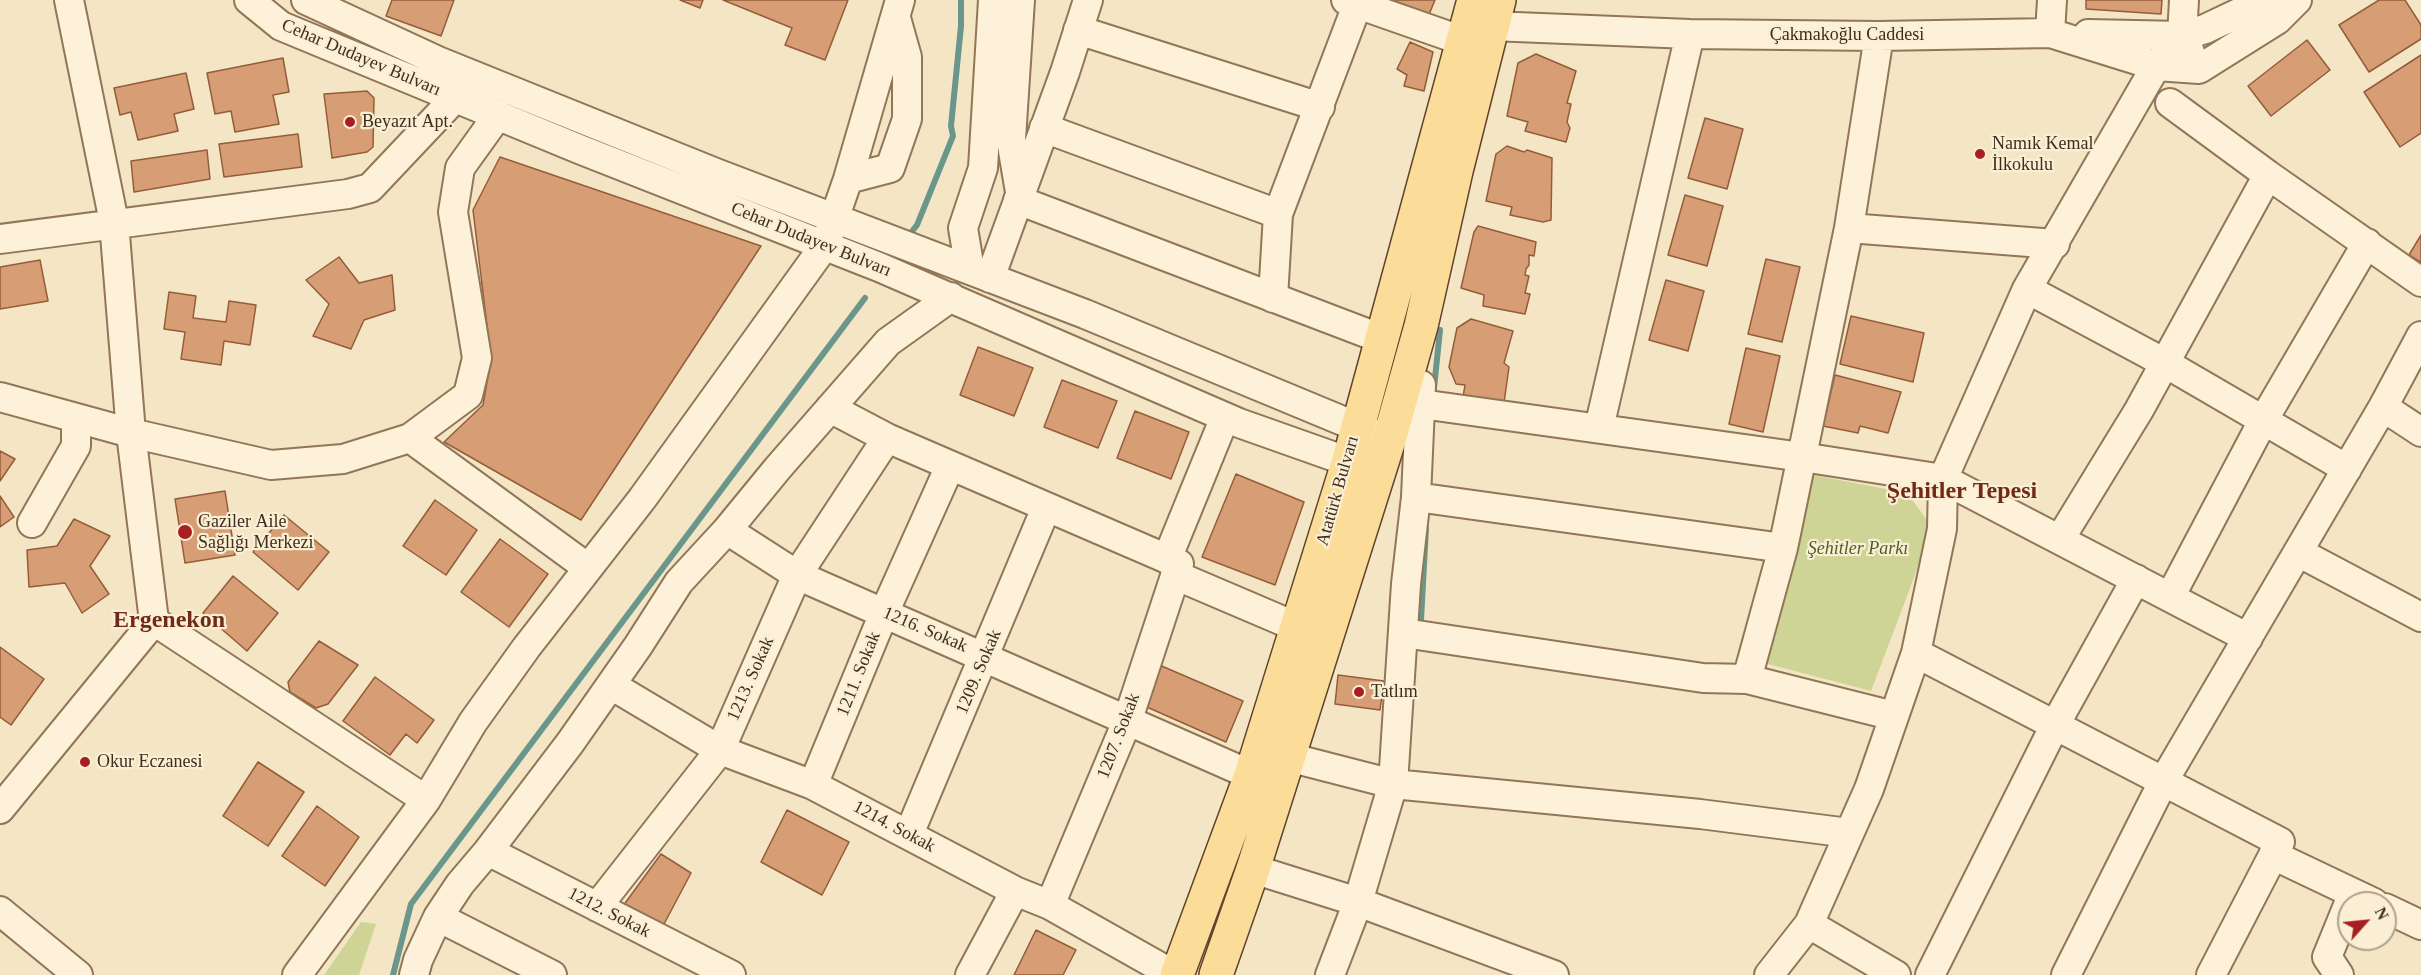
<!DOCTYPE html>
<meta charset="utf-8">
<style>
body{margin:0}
#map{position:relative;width:2421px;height:975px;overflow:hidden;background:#f4e5c4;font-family:"Times New Roman",serif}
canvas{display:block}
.north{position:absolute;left:2337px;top:891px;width:60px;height:60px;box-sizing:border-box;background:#faefd5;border:2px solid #afa28b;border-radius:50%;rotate:63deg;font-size:16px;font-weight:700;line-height:24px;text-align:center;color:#3f2e1d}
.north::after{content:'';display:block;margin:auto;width:21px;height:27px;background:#a81f21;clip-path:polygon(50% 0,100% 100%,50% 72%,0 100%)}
</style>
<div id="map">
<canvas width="2421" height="975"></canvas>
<div class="north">N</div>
</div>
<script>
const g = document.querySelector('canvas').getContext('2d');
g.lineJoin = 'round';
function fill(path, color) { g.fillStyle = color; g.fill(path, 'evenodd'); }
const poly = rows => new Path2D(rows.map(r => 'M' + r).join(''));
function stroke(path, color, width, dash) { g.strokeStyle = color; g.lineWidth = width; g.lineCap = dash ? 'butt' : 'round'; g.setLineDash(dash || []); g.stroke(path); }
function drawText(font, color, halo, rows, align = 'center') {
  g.font = font + ' "Times New Roman",serif'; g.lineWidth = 4.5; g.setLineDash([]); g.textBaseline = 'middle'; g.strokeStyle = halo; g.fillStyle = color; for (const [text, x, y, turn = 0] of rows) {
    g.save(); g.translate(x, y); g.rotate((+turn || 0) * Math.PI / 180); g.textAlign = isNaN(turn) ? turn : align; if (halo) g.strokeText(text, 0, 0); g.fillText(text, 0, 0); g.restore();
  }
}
const green = poly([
 [1813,475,1907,493,1927,520,1926,541,1912,583,1871,691,1764,663],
 [361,922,376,924,359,975,324,975]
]);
const stream = poly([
 [910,234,917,225,953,136,951,126,961,26,961,0],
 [1434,388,1440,330],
 [1421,620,1426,528],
 [393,975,411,904,865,298]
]);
const building = poly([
 [392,0,454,0,441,36,386,16,392,0],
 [680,0,703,0,700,8,680,0],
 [723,0,848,0,825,60,785,45,792,28,723,0],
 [1390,0,1435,0,1428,17,1390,0],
 [2086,0,2162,0,2161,14,2086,9,2086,0],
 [2379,0,2405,0,2421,25,2421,39,2369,72,2339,25,2379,0],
 [2307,40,2330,70,2271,116,2248,86,2307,40],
 [1410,42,1433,52,1424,91,1404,86,1407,75,1397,69,1410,42],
 [1536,54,1576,71,1567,103,1571,104,1567,122,1570,128,1566,142,1525,131,1528,122,1507,116,1518,63,1536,54],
 [2421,55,2421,133,2400,147,2364,92,2421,55],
 [283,58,289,92,273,95,279,124,235,132,231,111,215,114,207,73,283,58],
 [186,73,194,109,174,114,178,131,138,140,131,112,120,115,114,88,186,73],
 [367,91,374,98,373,147,367,152,332,158,324,94,367,91],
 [1705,118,1743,129,1727,189,1688,178,1705,118],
 [298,134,302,167,224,177,219,144,298,134],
 [1507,146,1524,152,1527,150,1552,158,1551,220,1543,222,1510,215,1512,207,1486,201,1496,154,1507,146],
 [207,150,210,179,134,192,131,161,207,150],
 [500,157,761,246,581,520,444,442,483,405,491,359,473,210,500,157],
 [1685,195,1723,206,1707,266,1668,255,1685,195],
 [1478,226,1536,242,1534,256,1529,255,1529,265,1526,269,1525,275,1529,276,1525,293,1530,294,1525,314,1483,306,1484,295,1461,288,1474,232,1478,226],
 [2421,235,2421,262,2409,255,2421,235],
 [339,257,359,283,392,275,395,310,364,320,351,349,313,336,329,304,306,280,339,257],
 [1766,259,1800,267,1782,342,1748,334,1766,259],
 [40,260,48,301,0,309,0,267,40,260],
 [1666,280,1704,291,1688,351,1649,340,1666,280],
 [169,292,196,296,193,318,226,322,229,301,256,305,250,345,224,341,221,365,181,359,185,332,164,329,169,292],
 [1851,316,1924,333,1913,382,1840,364,1851,316],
 [1471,319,1513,331,1504,363,1509,367,1504,403,1463,397,1465,385,1456,384,1449,367,1457,328,1471,319],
 [978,347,1033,368,1014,416,960,395,978,347],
 [1746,348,1780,356,1763,432,1729,424,1746,348],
 [1835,375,1901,392,1888,433,1860,426,1858,433,1823,426,1835,375],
 [1062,380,1117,401,1098,448,1044,427,1062,380],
 [1135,411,1189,432,1171,479,1117,458,1135,411],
 [0,451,15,459,0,481,0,451],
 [1236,474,1304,502,1275,585,1202,557,1236,474],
 [225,491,235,555,185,563,175,499,225,491],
 [0,496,14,517,0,527,0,496],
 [435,500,477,530,446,575,403,546,435,500],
 [284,515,329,552,298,590,253,552,284,515],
 [74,519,110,536,90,566,109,594,82,613,65,583,29,587,27,550,57,546,74,519],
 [500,539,548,574,509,627,461,592,500,539],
 [233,576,278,613,247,651,203,613,233,576],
 [319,641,358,665,328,704,316,708,290,692,288,682,319,641],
 [0,647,44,679,11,725,0,717,0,647],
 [1157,664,1243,701,1226,742,1140,704,1157,664],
 [1338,675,1384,681,1380,710,1335,704,1338,675],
 [375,677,434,720,417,743,406,734,390,755,343,721,375,677],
 [258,762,304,792,268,846,223,816,258,762],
 [317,806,359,837,325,886,282,856,317,806],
 [787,810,849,842,822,895,761,862,787,810],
 [661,854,691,873,663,926,623,906,661,854],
 [1036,930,1076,950,1063,975,1014,975,1036,930]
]);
const minor = poly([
 [249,0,281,26,579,149,879,267,1239,423,1369,469],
 [306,0,438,61,716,173,1085,314,1379,436],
 [1020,0,1011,139,1020,192],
 [1346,0,1463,41],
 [2184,0,2182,36,2190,52],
 [1491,26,1690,34,1879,36,2050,33,2156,66,2199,69,2277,20,2297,0],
 [1078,30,1320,107],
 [2050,33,2052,0],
 [2088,34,2182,36,2205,29,2266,0],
 [2170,103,2268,175,2421,282],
 [1044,128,1278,214],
 [848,179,890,168,907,119,907,57,896,18],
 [1018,200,1382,339],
 [1849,228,2055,244],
 [0,239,348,194,370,188,455,98],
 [970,270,963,228,983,168,993,0],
 [990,278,1065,72,1088,0],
 [2027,289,2165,363,2347,469],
 [1273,298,1278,214,1359,0],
 [0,397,131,433,271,465,343,459,410,438,468,395,477,358,453,212,460,168,498,115],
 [1421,404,1802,457,1943,479,2248,638],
 [2383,407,2421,432],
 [830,408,887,438,1179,564,1128,719,1050,905],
 [1599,428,1690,34],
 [410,438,588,568],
 [1416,497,1783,548],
 [32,523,76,446,76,418],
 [727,530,797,575,1251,775],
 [2060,539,2139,410,2268,175],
 [2298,552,2421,617],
 [1167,559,1225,417],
 [1175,575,1297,627],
 [2170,597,2264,419,2367,243],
 [154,621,426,800],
 [1404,633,1703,678,1747,679,1894,716],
 [1916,653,2280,842,2211,975],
 [1747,679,1783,548,1849,228,1879,36],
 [611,685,720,750,813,785,1015,891,1050,905,1174,975],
 [1288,757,1393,784,1700,814,1849,833],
 [813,785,884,613,950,466],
 [0,809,154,621,131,433,114,222,69,0],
 [909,834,1046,508],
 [488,851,731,975],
 [2273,855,2374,903],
 [1253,869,1358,902,1554,975],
 [597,907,720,750,797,575,887,438],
 [2385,908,2421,925],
 [0,911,78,975],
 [438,917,552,975],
 [1809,924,1896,975],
 [297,975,426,800,473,722,526,648,642,499,825,245,848,179,900,0],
 [414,975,418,960,438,917,460,884,488,851,570,743,638,646,679,582,727,530,777,469,888,342,951,297],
 [970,975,1015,891],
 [1330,975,1358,902,1393,784,1406,584,1416,497,1421,385],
 [1769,975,1809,924,1869,789,1916,653,1942,529,1943,479,2027,289,2156,66,2182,36],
 [1930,975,2055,725,2136,579],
 [2066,975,2163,782,2383,407,2421,336],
 [2339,975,2327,957,2349,903]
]);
const major = poly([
 [1177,975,1251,775,1349,460,1474,0],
 [1216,975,1253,869,1389,440,1421,326,1456,171,1499,0]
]);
const markers = [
 [350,122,6,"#a81f21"],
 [1980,154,6,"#a81f21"],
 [185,532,8,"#a81f21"],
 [1359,692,6,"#a81f21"],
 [85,762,6,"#a81f21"]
];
const streetNames = [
 ["Çakmakoğlu Caddesi",1847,35],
 ["Cehar Dudayev Bulvarı",361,58,23],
 ["Cehar Dudayev Bulvarı",811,240,22],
 ["Atatürk Bulvarı",1338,491,-74],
 ["1216. Sokak",925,630,23],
 ["1209. Sokak",979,672,-67],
 ["1211. Sokak",859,674,-68],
 ["1213. Sokak",751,679,-66],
 ["1207. Sokak",1119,736,-69],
 ["1214. Sokak",894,827,28],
 ["1212. Sokak",609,913,27]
];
const poiNames = [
 ["Beyazıt Apt.",362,122],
 ["Namık Kemal",1992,144],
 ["İlkokulu",1992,165],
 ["Gaziler Aile",198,522],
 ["Sağlığı Merkezi",198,543],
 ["Tatlım",1371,692],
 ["Okur Eczanesi",97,762]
];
const parkNames = [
 ["Şehitler Parkı",1858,549]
];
const districtNames = [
 ["Şehitler Tepesi",1962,492],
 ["Ergenekon",169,621]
];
fill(green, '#cdd496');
stroke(stream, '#6b968b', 6);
fill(building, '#d79d75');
stroke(building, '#945d3a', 1.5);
stroke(minor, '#917657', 32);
stroke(major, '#5f432c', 36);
stroke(minor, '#fdf2d9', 28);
stroke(major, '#fbdc98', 33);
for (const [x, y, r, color] of markers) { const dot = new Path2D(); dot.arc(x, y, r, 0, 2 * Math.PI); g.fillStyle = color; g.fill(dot); stroke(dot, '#faefd5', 2); }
drawText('18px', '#3f2e1d', '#faefd5', streetNames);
drawText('18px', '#3f2e1d', '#faefd5', poiNames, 'left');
drawText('italic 18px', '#4f5f21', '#faefd5', parkNames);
drawText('bold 24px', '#722a17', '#faefd5', districtNames);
</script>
